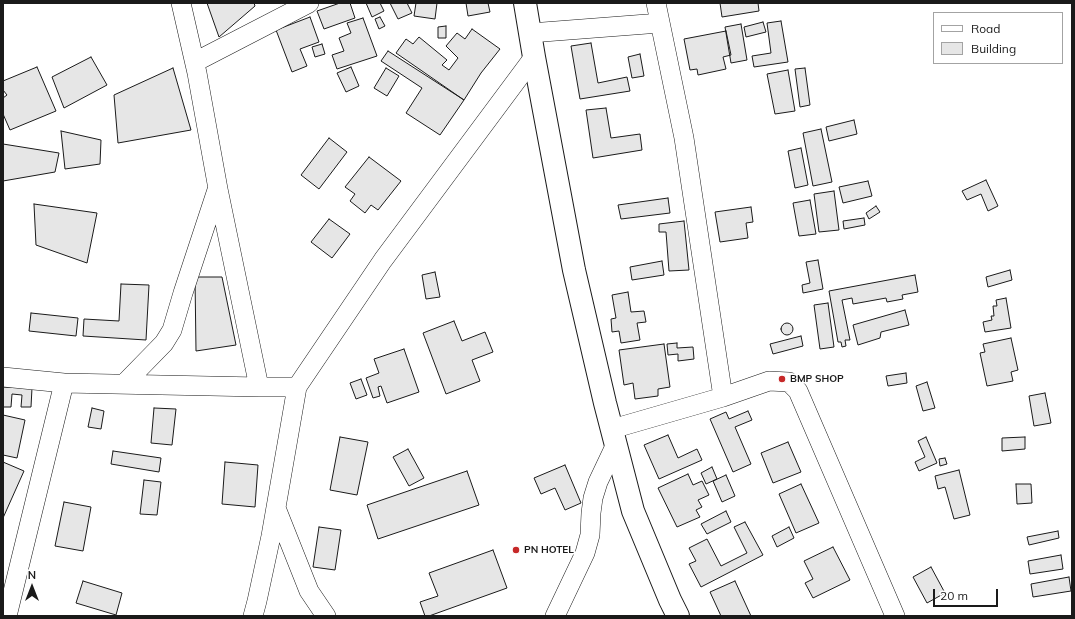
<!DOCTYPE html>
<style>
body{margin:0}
#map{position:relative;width:1075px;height:619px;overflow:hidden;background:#fff;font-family:Mulish,sans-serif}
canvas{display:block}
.frame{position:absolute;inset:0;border:4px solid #1a1a1a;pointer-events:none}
.legend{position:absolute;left:933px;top:12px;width:130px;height:52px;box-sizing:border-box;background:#fff;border:1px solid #a3a3a3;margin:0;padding:5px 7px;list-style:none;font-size:12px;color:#1a1a1a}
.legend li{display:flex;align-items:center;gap:8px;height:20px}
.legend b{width:20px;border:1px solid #a3a3a3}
.north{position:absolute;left:12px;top:567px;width:40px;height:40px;-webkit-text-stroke:3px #fff;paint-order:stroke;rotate:0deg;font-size:11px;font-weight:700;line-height:16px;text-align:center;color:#1a1a1a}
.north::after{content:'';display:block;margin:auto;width:14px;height:18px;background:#1a1a1a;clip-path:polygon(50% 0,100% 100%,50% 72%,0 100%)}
.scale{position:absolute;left:933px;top:589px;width:65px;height:18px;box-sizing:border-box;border:2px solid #1a1a1a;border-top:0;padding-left:5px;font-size:12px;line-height:14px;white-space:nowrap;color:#1a1a1a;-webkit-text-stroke:3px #fff;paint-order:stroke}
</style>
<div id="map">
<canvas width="1075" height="619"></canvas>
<div class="frame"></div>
<ul class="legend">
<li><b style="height:5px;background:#fff"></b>Road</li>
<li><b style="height:11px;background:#e6e6e6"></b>Building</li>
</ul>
<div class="north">N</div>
<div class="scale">20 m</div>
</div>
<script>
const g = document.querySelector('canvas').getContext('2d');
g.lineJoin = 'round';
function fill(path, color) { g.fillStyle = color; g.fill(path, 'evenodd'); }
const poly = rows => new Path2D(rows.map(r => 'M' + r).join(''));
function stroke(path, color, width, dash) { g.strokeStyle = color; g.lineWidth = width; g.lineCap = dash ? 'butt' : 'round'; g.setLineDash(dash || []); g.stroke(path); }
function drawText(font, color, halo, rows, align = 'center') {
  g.font = font + ' Mulish,sans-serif'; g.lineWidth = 3; g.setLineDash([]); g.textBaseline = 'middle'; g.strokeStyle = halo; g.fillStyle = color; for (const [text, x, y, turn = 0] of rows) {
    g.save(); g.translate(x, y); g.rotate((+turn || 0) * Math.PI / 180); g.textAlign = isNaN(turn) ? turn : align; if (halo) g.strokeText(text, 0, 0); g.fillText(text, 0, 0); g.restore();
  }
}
const building = poly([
 [207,3,254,3,255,6,219,37,207,3],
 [340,3,350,3,355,18,324,29,317,11,340,3],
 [366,3,380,3,384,11,372,17,366,3],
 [390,3,407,3,412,13,398,19,390,3],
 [416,3,437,3,435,19,414,16,416,3],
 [466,3,488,3,490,12,468,16,466,3],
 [720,3,758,3,759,11,722,17,720,3],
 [310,17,319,42,300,49,307,66,292,72,276,30,310,17],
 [380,17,385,26,379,29,375,19,380,17],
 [363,18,377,56,337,69,332,55,344,51,339,38,351,33,347,23,363,18],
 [781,21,788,62,754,67,752,56,771,53,767,23,781,21],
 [763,22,766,32,746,37,744,27,763,22],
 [741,24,747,60,731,63,725,27,741,24],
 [446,26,446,38,438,38,438,27,446,26],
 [472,29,500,49,481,73,464,100,396,53,406,39,413,44,419,37,447,60,442,65,449,70,458,58,446,46,457,33,465,39,472,29],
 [726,31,731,55,723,57,726,69,698,75,697,69,690,70,684,39,726,31],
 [591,43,598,83,627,77,630,91,580,99,571,46,591,43],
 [322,44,325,54,315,57,312,47,322,44],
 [388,51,464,100,440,135,406,113,422,88,381,61,388,51],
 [640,54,644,76,632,78,628,57,640,54],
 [91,57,107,85,64,108,52,77,91,57],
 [37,67,56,111,10,130,3,114,3,98,7,95,3,90,3,81,37,67],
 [351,67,359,86,346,92,337,73,351,67],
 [173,68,191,130,118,143,114,95,173,68],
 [386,68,399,76,387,96,374,88,386,68],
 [805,68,810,105,800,107,795,69,805,68],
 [788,70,795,111,775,114,767,74,788,70],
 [606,108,611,138,640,134,642,150,593,158,586,110,606,108],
 [854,120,857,134,829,141,826,127,854,120],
 [821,129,832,182,813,186,803,133,821,129],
 [61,131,101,140,100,164,65,169,61,131],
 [329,138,347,152,319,189,301,175,329,138],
 [3,144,59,153,55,172,3,181,3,144],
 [801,148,808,185,795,188,788,151,801,148],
 [369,157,401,181,378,210,371,205,365,213,350,201,355,194,345,187,369,157],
 [986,180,998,206,988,211,981,194,967,200,962,191,986,180],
 [868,181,872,196,843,203,839,187,868,181],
 [834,191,839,230,819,232,814,194,834,191],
 [668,198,670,213,621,219,618,205,668,198],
 [810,200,816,234,799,236,793,203,810,200],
 [34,204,97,213,87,263,36,245,34,204],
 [876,206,880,212,869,219,866,213,876,206],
 [751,207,753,222,746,223,748,238,720,242,715,212,751,207],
 [864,218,865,225,844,229,843,221,864,218],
 [329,219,350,234,332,258,311,242,329,219],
 [684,221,689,270,669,271,666,232,659,232,659,224,684,221],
 [818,260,823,289,803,293,802,285,810,283,806,262,818,260],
 [662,261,664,275,632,280,630,267,662,261],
 [1010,270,1012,280,988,287,986,277,1010,270],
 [435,272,440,297,426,299,422,275,435,272],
 [915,275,918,292,902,295,903,299,887,302,886,298,853,304,852,298,842,300,850,340,845,340,846,346,842,347,841,342,838,342,829,291,915,275],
 [195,277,222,277,236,345,196,351,195,277],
 [121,284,149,285,146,340,83,336,84,319,119,321,121,284],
 [628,292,631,312,644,311,646,322,637,323,640,340,621,343,619,331,612,332,611,319,616,318,612,295,628,292],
 [1006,298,1011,328,985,332,983,322,992,320,991,316,994,316,993,306,997,306,996,300,1006,298],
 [828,303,834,347,820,349,814,305,828,303],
 [905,310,909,325,881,332,880,338,858,345,853,325,905,310],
 [31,313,78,318,76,336,29,331,31,313],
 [454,321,462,341,485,332,493,352,472,360,480,381,446,394,423,333,454,321],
 '781 329a6 6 0 1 1 12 0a6 6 0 1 1-12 0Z',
 [801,336,803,346,773,354,770,344,801,336],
 [1011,338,1018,370,1011,372,1013,381,987,386,980,353,985,352,983,344,1011,338],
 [677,343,677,348,693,347,694,359,678,361,678,354,668,355,667,344,677,343],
 [664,344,670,387,658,389,658,396,635,399,633,383,624,385,619,350,664,344],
 [404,349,419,392,387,403,381,386,378,387,380,396,373,398,366,378,379,373,374,359,404,349],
 [906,373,907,383,888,386,886,376,906,373],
 [361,379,367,395,356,399,350,383,361,379],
 [927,382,935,408,923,411,916,386,927,382],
 [3,387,32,388,31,407,21,407,22,395,12,394,11,407,3,407,3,387],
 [1045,393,1051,423,1034,426,1029,396,1045,393],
 [92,408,104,411,101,429,88,427,92,408],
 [154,408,176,409,172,445,151,443,154,408],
 [748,411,752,420,735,427,751,464,733,472,710,419,726,412,729,419,748,411],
 [3,415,25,420,17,458,3,455,3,415],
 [668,435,678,458,697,449,702,460,659,479,644,445,668,435],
 [340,437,368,442,357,495,330,490,340,437],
 [926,437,937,463,919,471,915,462,925,457,918,441,926,437],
 [1025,437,1025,449,1002,451,1002,438,1025,437],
 [788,442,801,472,773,483,761,453,788,442],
 [408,449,424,478,409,486,393,457,408,449],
 [113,451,161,458,159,472,111,464,113,451],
 [945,458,947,464,940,466,939,459,945,458],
 [3,462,24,471,3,518,3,462],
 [225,462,258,465,255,507,222,504,225,462],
 [565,465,581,503,565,510,555,488,541,494,534,478,565,465],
 [712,467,717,479,706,484,701,473,712,467],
 [959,470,970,515,954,519,945,487,938,489,935,476,959,470],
 [467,471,479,505,378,539,367,505,467,471],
 [688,474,693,485,702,481,709,495,698,500,702,507,696,510,700,517,677,527,658,488,688,474],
 [726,475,735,496,722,502,713,481,726,475],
 [144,480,161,482,157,515,140,514,144,480],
 [801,484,819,523,796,533,779,494,801,484],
 [1016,484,1031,484,1032,503,1017,504,1016,484],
 [64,502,91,507,83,551,55,546,64,502],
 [726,511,731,522,707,534,701,524,726,511],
 [745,522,763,555,701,587,689,564,696,561,689,548,707,539,721,566,747,553,734,527,745,522],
 [319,527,341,530,335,570,313,567,319,527],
 [789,527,794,538,777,547,772,536,789,527],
 [1058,531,1059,538,1029,545,1027,537,1058,531],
 [833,547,850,580,813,598,805,583,813,579,804,561,833,547],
 [493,550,507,588,429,616,425,616,420,602,438,596,429,573,493,550],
 [1061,555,1063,569,1030,574,1028,561,1061,555],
 [931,567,945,593,927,603,913,577,931,567],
 [1069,577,1071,591,1033,597,1031,584,1069,577],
 [83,581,122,593,116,615,76,603,83,581],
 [735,581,751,616,721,616,710,592,735,581]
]);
const minor = poly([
 [181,3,197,73,218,189,259,387],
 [656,3,684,138,723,397],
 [530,33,660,23],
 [195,62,309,3],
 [3,377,64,383,259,387,297,387],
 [124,384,164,343,172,330,183,293,217,190],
 [612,429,723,397,769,381,789,382,798,391,895,616],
 [276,508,309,591,326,616],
 [7,616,64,383],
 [253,616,257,601,271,536,297,387,383,260,534,57],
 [555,616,585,553,590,535,591,513,593,498,598,482,616,444]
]);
const tertiary = poly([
 [525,3,534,57,574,270,605,403,633,511,670,600,678,616]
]);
const markers = [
 [782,379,4,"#c62828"],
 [516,550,4,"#c62828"]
];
const poiNames = [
 ["BMP SHOP",790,379],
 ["PN HOTEL",524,550]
];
fill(building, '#e6e6e6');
stroke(building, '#1a1a1a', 1);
stroke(minor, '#1a1a1a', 20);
stroke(tertiary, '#1a1a1a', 24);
stroke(minor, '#fff', 19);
stroke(tertiary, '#fff', 22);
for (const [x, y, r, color] of markers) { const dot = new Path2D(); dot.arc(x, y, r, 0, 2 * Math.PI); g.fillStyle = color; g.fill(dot); stroke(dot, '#fff', 1.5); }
drawText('bold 10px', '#1a1a1a', '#fff', poiNames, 'left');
</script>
